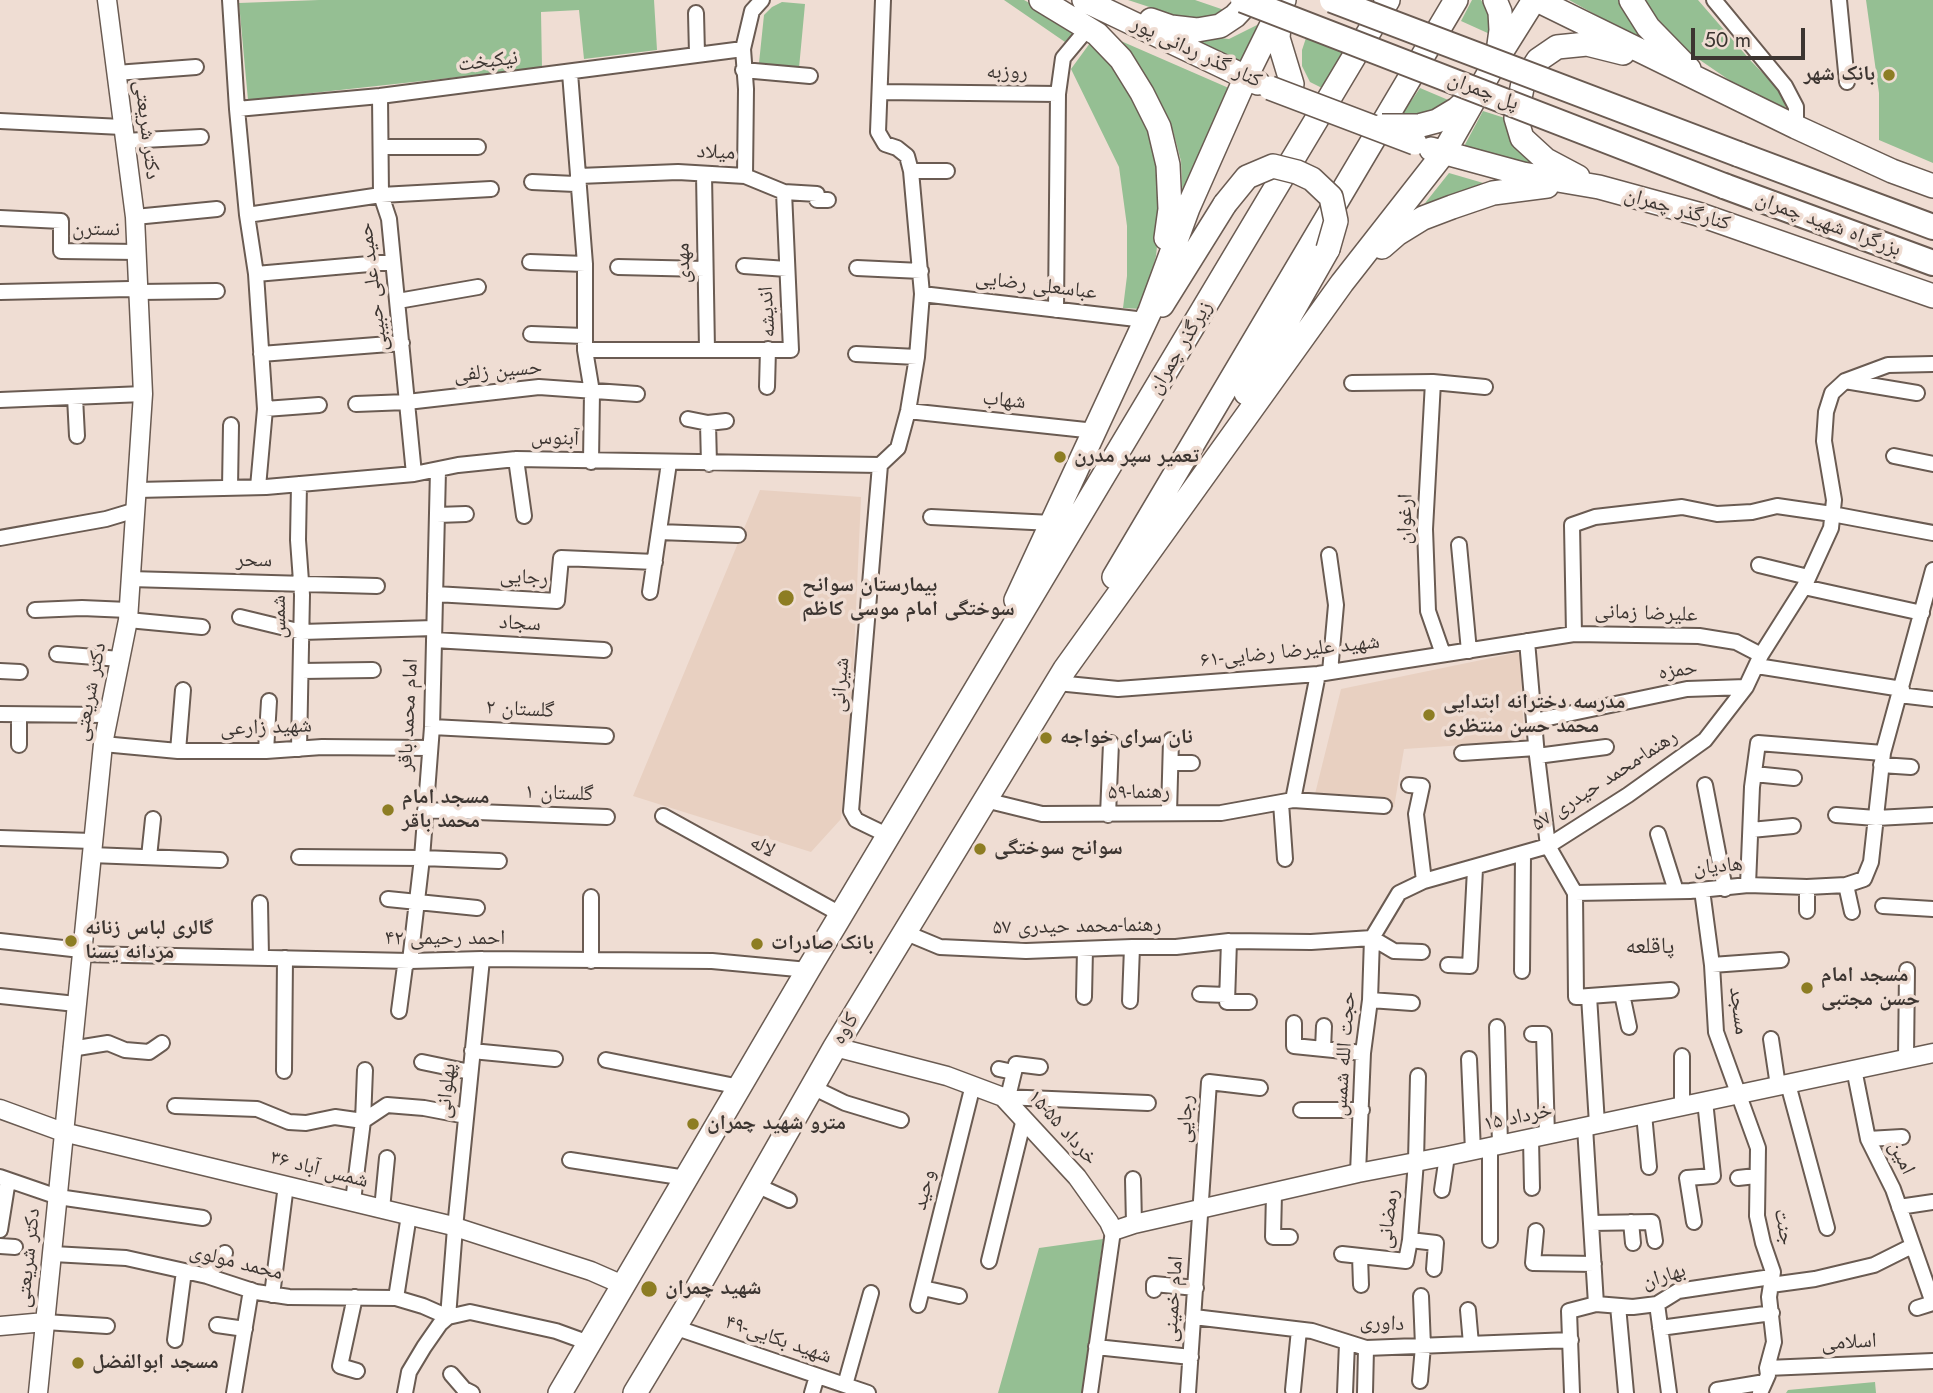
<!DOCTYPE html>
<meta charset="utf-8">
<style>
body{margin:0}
#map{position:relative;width:1933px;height:1393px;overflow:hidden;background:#efddd3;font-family:Jost,sans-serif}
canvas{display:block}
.scale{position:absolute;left:1691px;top:28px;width:114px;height:32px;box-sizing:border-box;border:4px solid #3c3531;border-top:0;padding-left:9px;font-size:21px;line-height:24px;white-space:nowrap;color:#3c3531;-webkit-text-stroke:5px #efddd3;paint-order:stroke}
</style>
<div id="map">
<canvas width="1933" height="1393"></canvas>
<div class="scale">50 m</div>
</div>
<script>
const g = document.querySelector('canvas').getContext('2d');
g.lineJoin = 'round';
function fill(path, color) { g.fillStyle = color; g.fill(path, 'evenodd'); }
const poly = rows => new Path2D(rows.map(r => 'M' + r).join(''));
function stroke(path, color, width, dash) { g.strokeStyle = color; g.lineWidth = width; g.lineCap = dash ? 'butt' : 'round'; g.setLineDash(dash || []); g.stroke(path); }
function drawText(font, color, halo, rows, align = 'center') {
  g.font = font + ' Jost,"Noto Naskh Arabic",sans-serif'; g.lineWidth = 7; g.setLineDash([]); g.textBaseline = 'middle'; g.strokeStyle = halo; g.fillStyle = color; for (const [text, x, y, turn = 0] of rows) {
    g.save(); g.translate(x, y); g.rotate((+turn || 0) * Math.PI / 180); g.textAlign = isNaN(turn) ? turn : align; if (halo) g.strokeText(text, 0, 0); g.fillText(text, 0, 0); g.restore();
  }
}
const built = poly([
 [760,490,861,497,852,699,841,819,811,852,633,796],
 [1520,652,1524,741,1404,749,1394,807,1313,802,1341,689]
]);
const green = poly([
 [319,0,654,0,657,50,584,59,579,10,541,12,542,68,248,100,239,3],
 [1004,0,1024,0,1048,13,1071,25,1072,37,1065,42],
 [1128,0,1195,0,1230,12,1195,22],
 [1472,0,1481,0,1489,12,1492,35,1461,21],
 [1569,0,1620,0,1658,49],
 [1646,0,1698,0,1751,61,1781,92,1786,109,1735,84,1691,54,1654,15],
 [1866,0,1933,0,1933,163,1879,140,1879,93],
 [782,2,805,4,799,68,759,63,764,15,772,7],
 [1265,21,1245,63,1169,32,1229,39],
 [1307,35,1344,50,1326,90,1310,82,1302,66,1302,50],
 [1114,38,1231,89,1183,206,1181,161,1173,131,1156,98],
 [1090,43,1120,75,1144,117,1160,167,1161,209,1156,256,1142,309,1123,308,1127,276,1127,226,1119,167,1071,69],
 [1420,88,1453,102,1427,117,1401,116],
 [1483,111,1508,119,1547,171,1461,152],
 [1449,173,1497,187,1414,217],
 [1103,1239,1082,1393,998,1393,1039,1248],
 [1875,1382,1876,1393,1786,1393,1788,1390]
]);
const minor = poly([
 [230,0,237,109,247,215,256,274,265,409,258,487],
 [883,0,878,132,885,144,897,148,907,156,911,171,922,294,917,357,908,411,898,448,880,465,851,811,856,820,889,836],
 [1714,0,1785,86,1796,107,1796,127],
 [1839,0,1847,82],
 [696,13,697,54],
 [743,70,810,76],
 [116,73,196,67],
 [570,73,585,264,585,350,592,392,591,462],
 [880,92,1058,94,1063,58,1088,28],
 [380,96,381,195,389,219,414,474],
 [237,109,380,96,743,49],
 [0,121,122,127],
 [124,141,201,137],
 [382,147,478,147],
 [911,171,947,171],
 [704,174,707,350],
 [532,182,575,184,579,176,678,172,745,176,746,89,743,49,752,11,762,0],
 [784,192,817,194,817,200,828,200],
 [247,215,381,195,491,189],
 [135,217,217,209],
 [0,218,61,221,61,251,138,252],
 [530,262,585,264],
 [744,266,787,269],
 [618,267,705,269],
 [857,268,921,271],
 [256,274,392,262],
 [0,292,130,289,139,292,217,291],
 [922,294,1145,320],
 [398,301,478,287],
 [1056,310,1058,94],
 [531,334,584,336],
 [585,350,791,350,784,192,745,176],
 [261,354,402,343],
 [856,354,917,357],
 [1845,381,1917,393],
 [1433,382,1425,529,1428,611,1443,654],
 [1352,383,1433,382,1485,387],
 [767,387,768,349],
 [75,397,77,436],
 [0,400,143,394],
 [356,404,407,402,539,387,637,394],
 [265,409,319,405],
 [908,411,1095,431],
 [688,419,708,423,726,421],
 [708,423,709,464],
 [1894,456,1933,464],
 [516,459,524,516],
 [230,488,231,425],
 [137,490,266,487,414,474,458,465,516,459,880,465],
 [437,515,466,514],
 [931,517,1052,523],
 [659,532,738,535],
 [0,538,106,519,136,510],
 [1459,545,1469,651],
 [1329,555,1336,605,1330,672],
 [1759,565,1808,577],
 [130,579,377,586],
 [1804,587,1922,613],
 [650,592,669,463],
 [435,594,557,601,561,558,655,562],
 [35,610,82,608,128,610],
 [240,617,302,632,434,628],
 [128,620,202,627],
 [1574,634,1572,525,1595,517,1682,507,1717,514,1752,512,1777,506,1832,514,1933,533],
 [434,640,604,650],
 [1527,641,1537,756,1548,846,1575,893,1576,997,1589,996,1597,1124],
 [57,654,120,659],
 [1757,666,1902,689],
 [0,671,20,672],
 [301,671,373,670],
 [1057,683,1118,689,1318,674,1574,634,1699,636,1736,642,1761,655],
 [1899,695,1933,699],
 [0,714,109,715],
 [1534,721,1687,689,1746,687],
 [432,727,606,736],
 [103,744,178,751,266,751,322,747,430,748],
 [19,745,19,715],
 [299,749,302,595,298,540,299,484],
 [178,751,183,690],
 [266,751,269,701],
 [1462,753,1536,748],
 [1537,756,1606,747],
 [1171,763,1192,763],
 [1881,765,1911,767],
 [1754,774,1794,778],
 [1409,785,1422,786,1416,814,1424,881],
 [1705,785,1725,889],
 [985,800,1042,814,1221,813,1293,800,1384,806],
 [1293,800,1318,674],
 [1281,803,1285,859],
 [425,810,607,817],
 [1169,813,1171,740],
 [1108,815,1111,743],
 [1836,815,1876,818,1933,815],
 [663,816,842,915],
 [1751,830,1793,826],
 [1658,834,1676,891],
 [0,838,92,841],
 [91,855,220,860],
 [149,857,153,819],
 [299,857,422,858,499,861],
 [1748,885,1752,787,1758,743,1883,753],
 [1846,885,1852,912],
 [1807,887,1807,911],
 [1702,890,1712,965,1716,1032,1758,1148,1757,1216,1763,1243,1773,1272,1769,1297,1774,1342,1767,1368,1768,1375,1760,1393],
 [1575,893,1690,891,1748,885,1807,887,1846,885,1864,879,1871,862,1883,753,1933,570],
 [388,899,477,908],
 [260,903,261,957],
 [1883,906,1933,909],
 [904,932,940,947,1026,951,1132,947,1176,947,1229,941,1311,942,1372,938,1399,893,1424,881,1548,846,1628,795,1705,740,1746,687,1761,655,1804,587,1831,528,1834,500,1824,441,1826,412,1832,393,1845,381,1888,365,1933,364],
 [1372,938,1394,951,1422,952],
 [0,941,81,950],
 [1229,941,1227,1002,1249,1002],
 [81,954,410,961,482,959,712,961,808,970],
 [591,961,591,897],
 [1448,965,1470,966,1475,869],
 [1712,965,1781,960],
 [1522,971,1523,855],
 [1200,994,1226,995],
 [1622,994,1629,1027],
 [0,996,76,1004],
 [1589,996,1671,990],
 [1084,997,1085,949],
 [1370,1000,1412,1003],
 [1130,1001,1132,947],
 [399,1011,405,966,410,961,422,858,432,727,438,470],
 [1294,1023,1294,1046,1363,1053],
 [1497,1027,1500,1145],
 [1532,1034,1544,1034,1547,1135],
 [1771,1039,1778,1086],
 [71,1049,108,1043,125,1050,149,1052,162,1043],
 [1323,1049,1324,1026],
 [472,1051,555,1059],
 [1906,1058,1907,970],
 [1469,1059,1473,1151],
 [606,1060,740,1087],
 [422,1062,470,1072],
 [999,1069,1013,1072],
 [1854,1069,1868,1139,1893,1189,1933,1303],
 [284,1071,285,958],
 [1788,1084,1827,1228],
 [812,1087,845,1103,901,1120],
 [1003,1097,1148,1103],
 [1008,1097,1016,1064,1040,1067],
 [175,1106,257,1109,289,1122,306,1123,335,1117,363,1121,387,1105,424,1108,466,1116],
 [1682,1106,1682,1056],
 [1301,1110,1362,1110],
 [1644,1114,1649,1167],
 [1585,1127,1596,1304],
 [1531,1138,1532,1188],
 [1868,1139,1902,1137],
 [570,1160,686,1178],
 [1358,1173,1363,1053,1370,1000,1372,938],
 [0,1177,58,1197,203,1218],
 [1738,1178,1756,1176],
 [1133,1179,1134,1224],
 [756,1185,789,1200],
 [1442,1190,1447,1156],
 [1274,1193,1273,1237,1290,1237],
 [353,1201,363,1121,365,1070],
 [1899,1207,1933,1202],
 [382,1209,387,1158],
 [1631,1222,1633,1243],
 [1694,1222,1687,1178,1713,1176,1705,1101],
 [1591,1223,1652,1222,1655,1241],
 [0,1230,8,1180],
 [1536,1231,1533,1263,1594,1264],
 [1410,1240,1436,1243,1434,1269],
 [1490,1240,1490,1147],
 [0,1246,15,1247],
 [53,1254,126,1258,207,1276,256,1292,289,1297,396,1298,423,1306,448,1317,455,1228,482,959],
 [1342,1254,1406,1261,1410,1240,1416,1161,1418,1076],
 [1360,1256,1361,1285],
 [989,1261,1024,1119],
 [207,1276,225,1253],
 [1771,1285,1815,1279,1874,1265,1912,1246],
 [923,1288,959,1296],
 [1154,1290,1154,1284,1196,1288],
 [272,1295,286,1185],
 [355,1297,340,1366,357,1371],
 [396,1298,409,1215],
 [1657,1304,1669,1393],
 [918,1305,973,1085],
 [1618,1306,1626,1393],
 [1917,1308,1933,1303],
 [1468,1310,1471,1344],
 [1194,1317,1312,1331,1366,1348,1571,1340],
 [45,1322,107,1326],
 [217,1325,245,1329],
 [674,1327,868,1393],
 [1660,1328,1772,1313],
 [175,1340,184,1271],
 [1096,1347,1191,1357],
 [1767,1368,1933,1361],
 [451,1374,464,1389,472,1393],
 [1420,1381,1423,1346,1421,1296],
 [845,1385,871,1293],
 [1293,1390,1299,1330],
 [1717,1390,1765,1382],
 [234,1393,251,1290],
 [405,1393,409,1372,424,1347,440,1324,448,1317,470,1312,556,1331,589,1343],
 [812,1393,817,1376],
 [1090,1393,1113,1231],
 [1188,1393,1209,1082,1260,1088],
 [1345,1393,1347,1343],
 [1365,1393,1366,1348],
 [1572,1393,1569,1311,1596,1304,1633,1307,1657,1304,1678,1291,1771,1277]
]);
const tertiary = poly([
 [835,1047,947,1076,1003,1097,1077,1177,1109,1222,1113,1231,1134,1224,1358,1173,1447,1156,1933,1053],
 [0,1109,63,1132,449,1225,591,1271,623,1285],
 [0,1326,45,1322],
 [38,1393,103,744,128,620,143,394,135,217,107,0]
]);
const primary = poly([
 [1041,0,1097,34,1121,59,1142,93,1159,127,1168,165,1170,209,1166,238],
 [1084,0,1258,83],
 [1495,0,1500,12,1501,30,1498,52],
 [1537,0,1796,127,1892,171,1933,186],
 [1631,0,1648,27,1689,69],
 [1280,14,1278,38,1292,84],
 [1151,20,1171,27,1197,30,1220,26,1235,16,1250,0],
 [1418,126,1437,121,1457,109,1469,98],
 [1431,149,1523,174,1599,187,1698,214,1933,296],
 [1578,177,1546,160,1522,138,1516,118,1523,83,1538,60,1557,47,1587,44,1623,53],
 [1382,247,1397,234,1423,218,1452,207,1493,193,1547,186],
 [1162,305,1225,204],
 [1246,393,1328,249],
 [1114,577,1456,0],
 [1016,600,1150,311,1188,208,1246,77,1284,0],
 [560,1393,808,970,1388,0],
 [635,1393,685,1310,835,1047,1065,669,1342,283,1443,154,1497,59,1534,0]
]);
const trunk = poly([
 [1738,154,1933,227],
 [1724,186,1933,263]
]);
const primaryBridge = poly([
 [1270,88,1415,143],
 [1382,126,1418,126],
 [1225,204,1247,177,1273,166,1297,172,1312,179,1331,197,1336,221,1328,249]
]);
const trunkBridge = poly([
 [1243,0,1724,186],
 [1332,0,1738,154]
]);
const markers = [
 [1889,75,7,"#8d7d23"],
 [1060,457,7,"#8d7d23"],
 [786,598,9,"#8d7d23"],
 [1429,715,7,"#8d7d23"],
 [1046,738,7,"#8d7d23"],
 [388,810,7,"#8d7d23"],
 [980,849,7,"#8d7d23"],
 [71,941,7,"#8d7d23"],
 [757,944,7,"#8d7d23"],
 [1807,988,7,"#8d7d23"],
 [693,1124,7,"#8d7d23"],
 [649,1289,9,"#8d7d23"],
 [78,1363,7,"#8d7d23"]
];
const streetNames = [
 ["کنار گذر ردانی پور",1196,53,25],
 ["نیکبخت",488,62,-7],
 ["روزبه",1007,73,1],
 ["پل چمران",1483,92,21],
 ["دکتر شریعتی",146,130,83],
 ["میلاد",716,153,2],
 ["کنارگذر چمران",1677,210,16],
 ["بزرگراه شهید چمران",1828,225,20],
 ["نسترن",96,230,1],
 ["مهدی",684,263,-91],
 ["عباسعلی رضایی",1036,286,7],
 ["حمید علی حبیبی",374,287,-97],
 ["اندیشه",768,312,-93],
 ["زیرگذر چمران",1181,348,-59],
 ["حسین زلفی",498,372,-5],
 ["شهاب",1004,401,6],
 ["آبنوس",555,439,2],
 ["ارغوان",1406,519,-89],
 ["سحر",254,561,1],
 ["رجایی",524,578,3],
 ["علیرضا زمانی",1646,614,2],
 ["شمس",280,617,-91],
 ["سجاد",520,624,3],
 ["۶۱-شهید علیرضا رضایی",1290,652,-6],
 ["حمزه",1678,671,-8],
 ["شیرانی",841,685,-85],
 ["دکتر شریعتی",91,692,-79],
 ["گلستان ۲",520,710,3],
 ["امام محمد باقر",409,715,-87],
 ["شهید زارعی",266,728,-2],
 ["۵۷ رهنما-محمد حیدری",1605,781,-33],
 ["۵۹-رهنما",1139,793,-1],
 ["گلستان ۱",559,794,2],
 ["لاله",762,847,29],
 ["هادیان",1718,867,-5],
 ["۵۷ رهنما-محمد حیدری",1077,927,-1],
 ["۴۲ احمد رحیمی",445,939],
 ["مسجد",1738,1011,83],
 ["کاوه",846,1029,-59],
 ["حجت الله شمس",1345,1054,-86],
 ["پهلوانی",447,1091,-84],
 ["۱۵ خرداد",1518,1118,-12],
 ["رجایی",1186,1119,-87],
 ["۱۵-۵۵ خرداد",1062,1128,48],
 ["امین",1901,1158,64],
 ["شمس آباد ۳۶",319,1170,14],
 ["وحید",925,1190,-76],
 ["رمضانی",1389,1219,-83],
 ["جنت",1783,1227,79],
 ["دکتر شریعتی",29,1258,-84],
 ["محمد مولوی",236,1263,14],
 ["بهاران",1664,1277,-17],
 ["امام خمینی",1174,1299,-86],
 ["داوری",1382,1324,3],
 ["۴۹-شهید بکایی",778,1340,19],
 ["اسلامی",1849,1343,-3]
];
const poiNames = [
 ["بانک شهر",1875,75,"right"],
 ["تعمیر سپر مدرن",1074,457],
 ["بیمارستان سوانح",802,586],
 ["سوختگی امام موسی کاظم",802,610],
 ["مدرسه دخترانه ابتدایی",1443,703],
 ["محمد حسن منتظری",1443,727],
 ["نان سرای خواجه",1060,738],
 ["مسجد امام",402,798],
 ["محمد باقر",402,822],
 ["سوانح سوختگی",994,849],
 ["گالری لباس زنانه",85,929],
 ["مردانه یسنا",85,953],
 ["بانک صادرات",771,944],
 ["مسجد امام",1821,976],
 ["حسن مجتبی",1821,1000],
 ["مترو شهید چمران",707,1124],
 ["شهید چمران",665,1289],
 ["مسجد ابوالفضل",92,1363]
];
const neighbourhoodNames = [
 ["پاقلعه",1650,947]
];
fill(built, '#e8d0c1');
fill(green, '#95bf93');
stroke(minor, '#6a5b52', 18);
stroke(tertiary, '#6a5b52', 21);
stroke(primary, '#6a5b52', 26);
stroke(trunk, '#6a5b52', 28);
stroke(minor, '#fff', 14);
stroke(tertiary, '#fff', 18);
stroke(primary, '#fff', 23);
stroke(trunk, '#fff', 24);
stroke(primaryBridge, '#6a5b52', 26, []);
stroke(trunkBridge, '#6a5b52', 28, []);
stroke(primaryBridge, '#fff', 23);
stroke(trunkBridge, '#fff', 24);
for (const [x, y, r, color] of markers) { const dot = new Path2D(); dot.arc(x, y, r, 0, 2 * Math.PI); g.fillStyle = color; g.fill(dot); stroke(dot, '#efddd3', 2.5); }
drawText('21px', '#3c3531', '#efddd3', streetNames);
drawText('bold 21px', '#3c3531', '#efddd3', poiNames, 'left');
drawText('23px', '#3c3531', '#efddd3', neighbourhoodNames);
</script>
